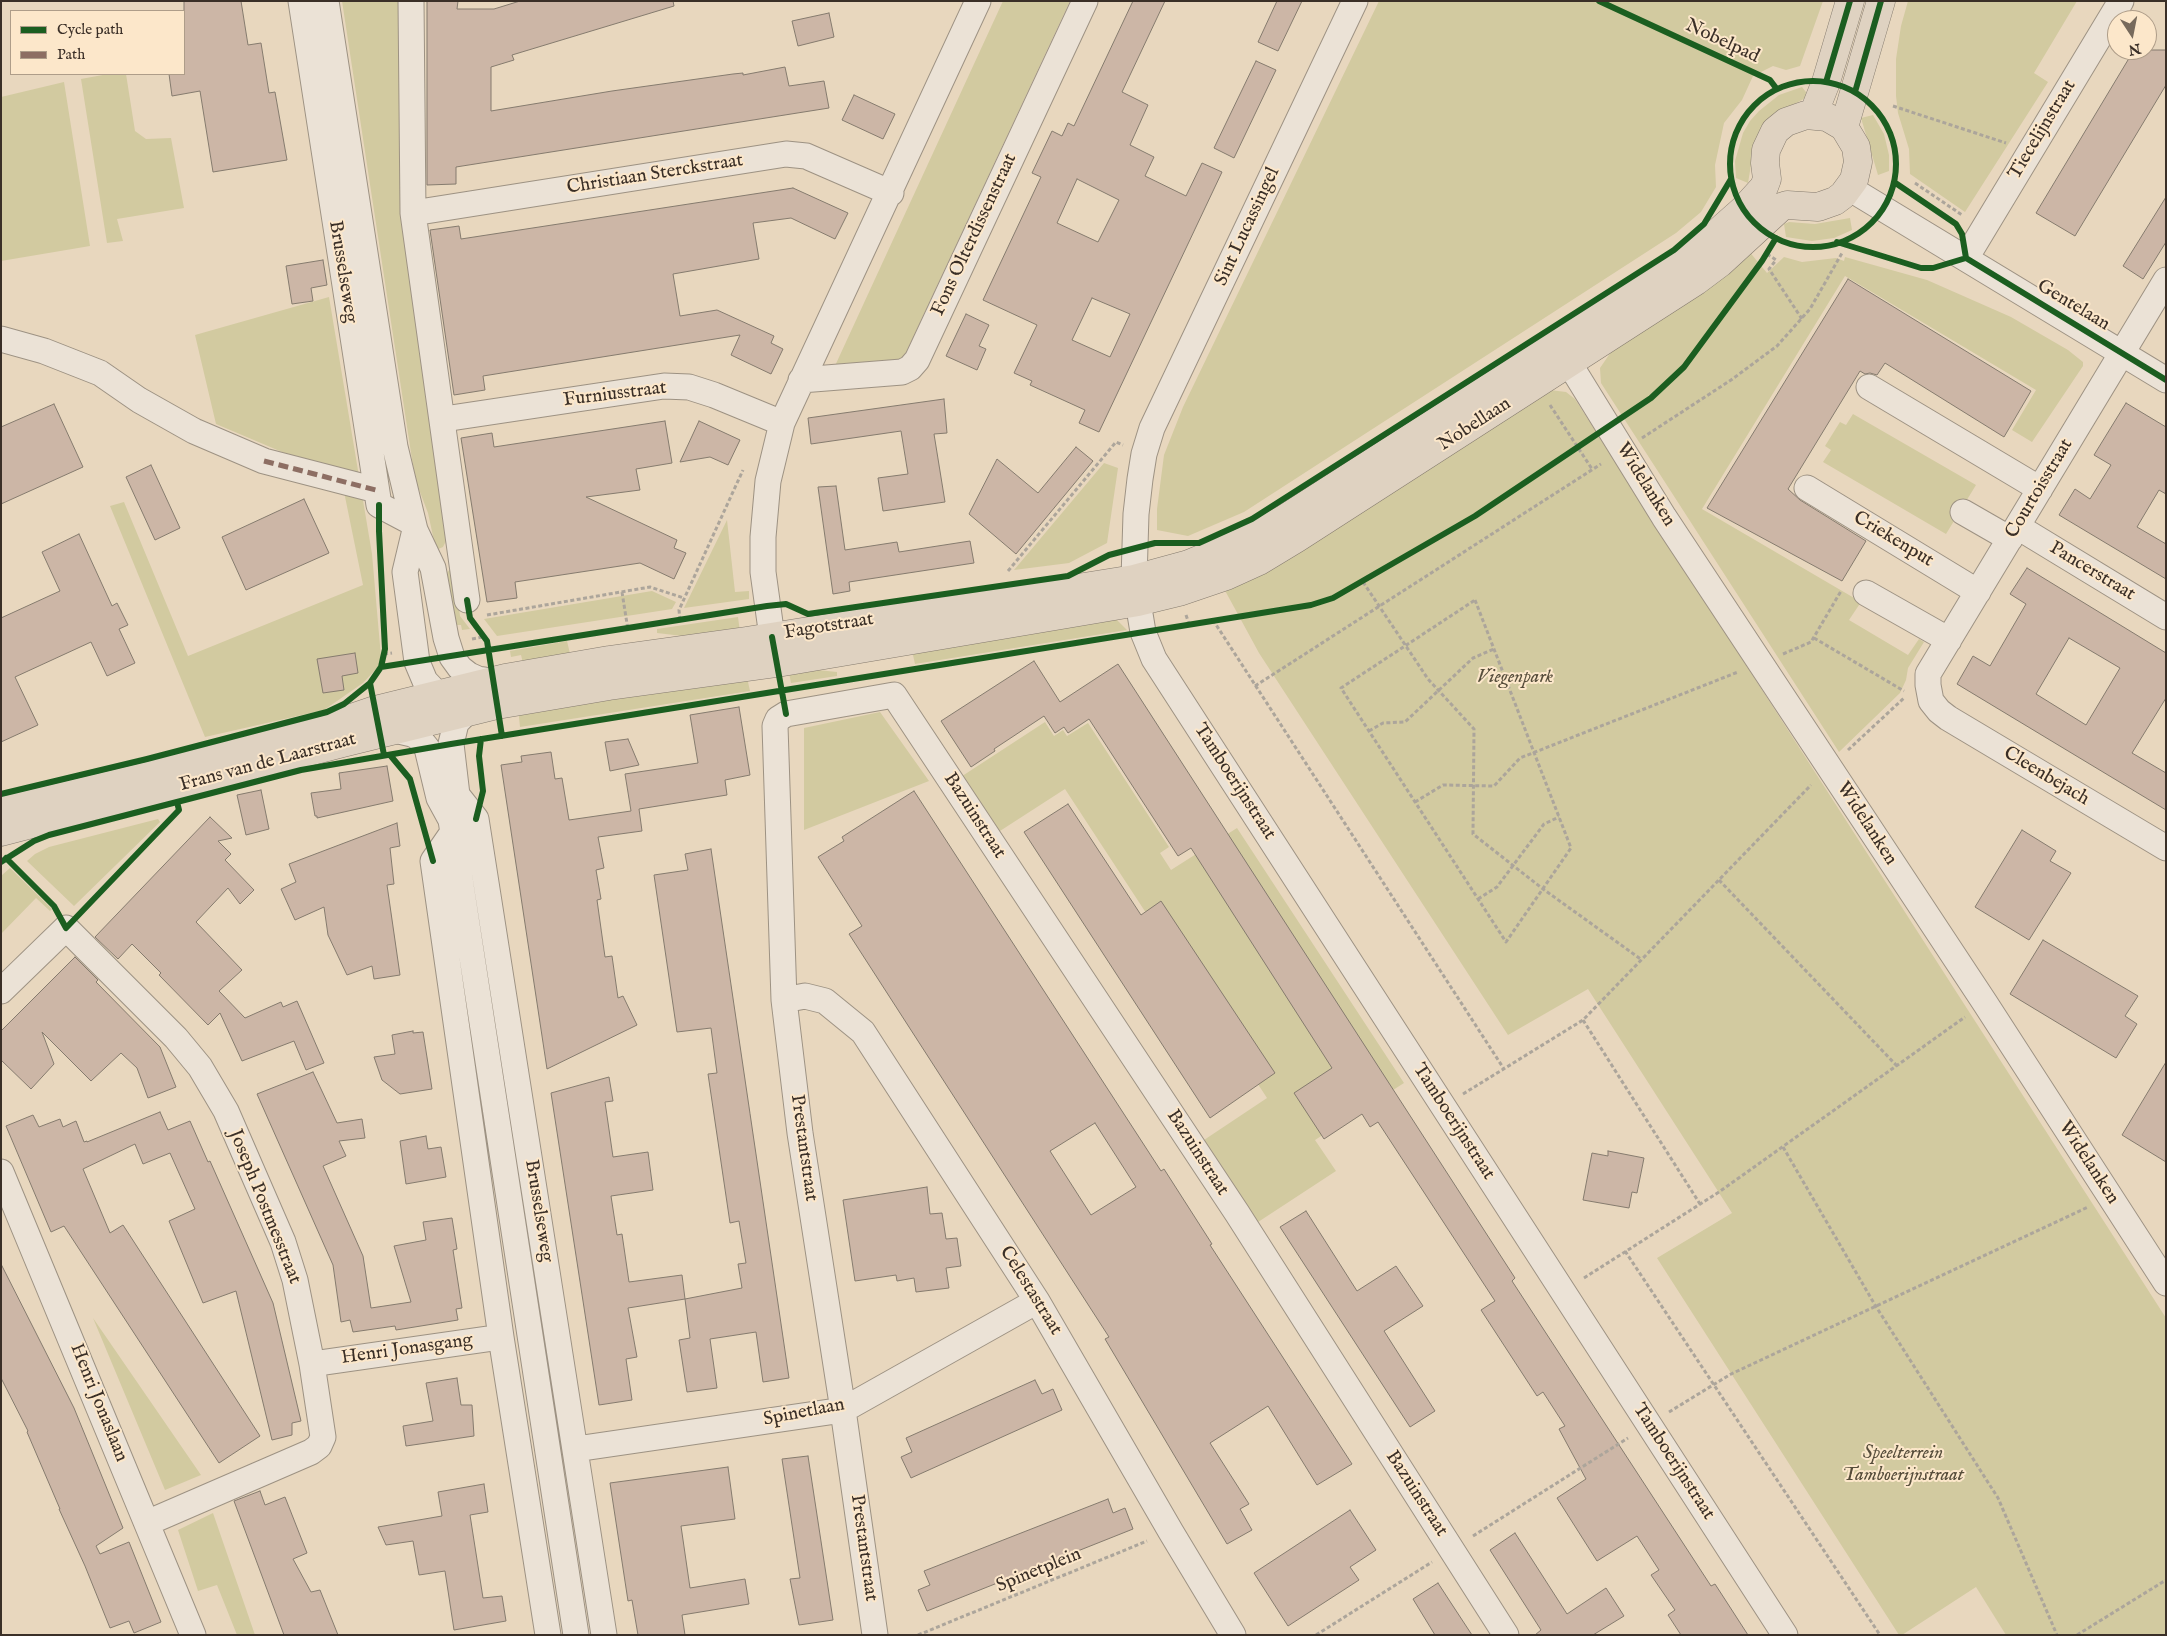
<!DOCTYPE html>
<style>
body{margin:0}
#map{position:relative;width:2167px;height:1636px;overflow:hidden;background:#e8d7be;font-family:"IM FELL English",serif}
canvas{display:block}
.frame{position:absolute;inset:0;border:2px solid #3a2f27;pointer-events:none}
.legend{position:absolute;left:10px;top:10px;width:175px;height:65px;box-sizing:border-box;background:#fce7ca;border:1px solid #ae9d89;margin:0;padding:6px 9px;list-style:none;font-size:15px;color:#3a2f27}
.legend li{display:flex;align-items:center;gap:10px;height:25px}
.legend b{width:25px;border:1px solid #ae9d89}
.north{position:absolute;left:2107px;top:10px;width:50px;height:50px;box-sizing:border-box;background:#fce7ca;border:1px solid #ae9d89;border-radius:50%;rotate:169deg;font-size:14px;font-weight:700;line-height:20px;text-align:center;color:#3a2f27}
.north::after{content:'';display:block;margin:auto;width:18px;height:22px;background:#776a5c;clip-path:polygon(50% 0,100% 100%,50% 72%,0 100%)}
</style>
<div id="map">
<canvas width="2167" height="1636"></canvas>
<div class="frame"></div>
<ul class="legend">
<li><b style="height:6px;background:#1b5e20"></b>Cycle path</li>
<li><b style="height:6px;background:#8d6e63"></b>Path</li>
</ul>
<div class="north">N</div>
</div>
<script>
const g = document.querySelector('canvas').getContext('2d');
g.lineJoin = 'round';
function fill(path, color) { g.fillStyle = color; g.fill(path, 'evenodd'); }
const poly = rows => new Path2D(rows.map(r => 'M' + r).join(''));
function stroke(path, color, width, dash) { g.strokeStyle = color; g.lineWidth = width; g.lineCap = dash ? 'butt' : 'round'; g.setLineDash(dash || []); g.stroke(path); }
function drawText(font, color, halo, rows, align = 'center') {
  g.font = font + ' "IM FELL English",serif'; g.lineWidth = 4; g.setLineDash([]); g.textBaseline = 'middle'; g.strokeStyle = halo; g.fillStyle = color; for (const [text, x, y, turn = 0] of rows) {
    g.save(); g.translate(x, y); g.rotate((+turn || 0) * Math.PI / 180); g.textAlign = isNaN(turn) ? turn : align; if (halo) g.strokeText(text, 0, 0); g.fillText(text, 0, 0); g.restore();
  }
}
const green = poly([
 [342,1,404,1,447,539,443,547,436,550,428,513,415,479],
 [1003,1,1070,1,901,363,834,368],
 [1379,1,1823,1,1800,66,1786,70,1773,66,1753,76,1742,100,1724,123,1715,165,1716,187,1701,212,1676,233,1244,512,1188,536,1157,530,1157,509,1164,455,1183,407],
 [1908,1,2077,1,2034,73,2048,82,1965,212,1910,174,1909,149,1898,113,1896,96,1896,59,1901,26],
 [108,74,126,74,135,131,146,139,171,138,184,208,117,219,123,241,107,243,81,79],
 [64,82,90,246,1,261,1,97],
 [1802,87,1809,96,1780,112,1754,147,1748,183,1736,178,1735,161,1743,133,1750,121,1759,111,1779,95],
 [1873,115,1884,134,1889,155,1889,171,1878,175,1861,118],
 [1850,218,1852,230,1834,238,1812,241,1786,237,1784,224,1789,222,1815,224],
 [1748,250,1767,273,1784,257,1802,262,1836,258,1844,261,1845,257,1927,280,2011,317,2068,350,2083,362,2083,366,2032,442,2012,430,2036,390,1845,276,1702,509,1861,602,1849,620,1908,655,1919,639,1924,642,1908,668,1906,680,1900,693,1839,752,1601,383,1600,368,1613,349],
 [329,297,372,554,381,657,378,667,363,683,324,710,205,737,110,506,124,502,188,656,363,585,341,477,216,424,195,335],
 [1550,390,1566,392,1575,399,2166,1318,2166,1635,2006,1635,1976,1587,1902,1635,1899,1635,1657,1258,1732,1213,1588,989,1508,1035,1259,653,1222,585],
 [1853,414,1976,485,1946,534,1823,462,1831,450,1825,446,1840,422,1846,425],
 [1104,463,1118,468,1107,543,1069,563,1014,570],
 [727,520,735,592,749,591,749,599,684,608],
 [451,568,454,572,460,616,470,629,462,630,461,625,453,625,444,576],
 [652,591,676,602,672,609,497,636,484,619],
 [738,617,740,632,708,639,657,633,657,629],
 [1116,619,1127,630,915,664,913,655,927,645],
 [567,641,571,658,524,667,521,655,511,657,510,651],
 [788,667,837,672,837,676,791,683],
 [746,673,750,691,520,727,518,708],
 [880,712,929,781,804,830,804,728],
 [1045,722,1054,736,1063,730,1067,736,1088,723,1169,847,1160,853,1171,870,1237,828,1404,1083,1315,1140,1336,1171,1252,1226,1198,1144,1267,1098,1065,789,986,840,950,784],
 [158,819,160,822,74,906,27,861,35,854,49,847],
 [10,868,52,909,50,911,36,898,1,934,1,876],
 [93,1318,201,1475,165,1490],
 [213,1513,255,1635,237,1635,217,1585,198,1591,178,1530]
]);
const building = poly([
 [184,1,241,1,248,45,261,43,269,93,275,92,287,160,213,172,200,91,172,96,169,74,184,74,184,1],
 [427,1,458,1,457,9,494,9,520,1,673,1,674,6,512,55,514,60,491,67,491,111,612,91,733,74,743,73,743,75,785,67,789,86,824,81,829,108,456,167,456,184,427,185,427,1],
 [1133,1,1165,1,1122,92,1148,105,1130,145,1154,157,1145,176,1186,196,1202,163,1222,172,1099,432,1079,423,1085,410,1030,385,1032,381,1014,373,1037,325,983,300,1041,177,1032,173,1052,131,1062,136,1068,123,1074,126,1133,1],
 [1077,179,1119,200,1098,242,1057,223,1077,179],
 [1092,298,1130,314,1110,357,1072,340,1092,298],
 [1277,1,1302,1,1278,51,1258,42,1277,1],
 [829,13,834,37,798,46,792,21,829,13],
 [2134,50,2166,50,2166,85,2075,236,2036,213,2134,50],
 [1256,61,1276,70,1234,158,1214,148,1256,61],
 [854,95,895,114,883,139,842,120,854,95],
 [793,188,848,213,835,239,791,218,753,223,759,259,673,274,680,316,717,310,774,336,771,343,783,349,771,374,731,355,740,335,483,376,485,390,454,395,430,230,459,226,461,239,793,188],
 [2166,197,2166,242,2143,279,2123,266,2166,197],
 [323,260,327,285,311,288,313,301,292,304,286,266,323,260],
 [1848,279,2031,391,2004,437,1885,363,1877,375,1870,373,1865,374,1860,371,1788,489,1800,500,1866,541,1842,581,1707,508,1848,279],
 [966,314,989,325,979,346,986,349,977,370,946,356,966,314],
 [944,399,947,433,934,434,945,502,883,511,878,478,908,474,901,431,811,444,808,418,944,399],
 [2126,403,2166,427,2166,494,2159,490,2137,527,2166,544,2166,579,2059,515,2075,489,2090,499,2111,465,2094,455,2126,403],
 [54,404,83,467,1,504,1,427,54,404],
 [665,421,672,463,636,469,640,490,586,497,677,540,674,548,686,553,674,579,640,563,515,582,517,598,487,602,461,438,492,433,494,447,665,421],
 [699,421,740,440,728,465,710,457,680,462,699,421],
 [1076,447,1093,461,1016,554,969,514,997,459,1038,493,1076,447],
 [151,465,180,528,155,540,126,477,151,465],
 [836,486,845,550,897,542,899,552,970,541,974,563,849,582,850,591,833,594,818,487,836,486],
 [304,499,329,553,246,590,222,537,304,499],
 [79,534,112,606,117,603,128,625,119,629,135,663,107,676,91,642,15,677,38,725,1,742,1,618,60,591,42,552,79,534],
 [2027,568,2166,653,2166,698,2132,753,2166,773,2166,810,1957,684,1973,656,1990,666,2026,604,2010,594,2027,568],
 [2069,638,2120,668,2086,725,2036,694,2069,638],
 [355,653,358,673,342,676,344,690,323,693,317,659,355,653],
 [1034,661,1060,702,1118,664,1515,1278,1512,1281,1711,1586,1715,1584,1748,1635,1681,1635,1668,1615,1675,1610,1651,1575,1659,1570,1637,1536,1597,1561,1557,1498,1586,1479,1559,1429,1565,1426,1543,1392,1537,1396,1481,1310,1495,1301,1378,1122,1370,1127,1362,1114,1324,1139,1294,1093,1332,1068,1191,848,1178,856,1089,719,1068,733,1064,727,1055,733,1044,716,994,749,995,751,971,767,941,721,1034,661],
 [739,707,750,775,725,780,727,795,639,809,642,831,598,837,604,868,596,870,601,899,597,900,605,957,612,956,618,998,623,996,637,1025,547,1069,501,765,522,762,521,756,551,752,555,779,562,778,569,820,631,811,625,774,698,763,690,715,739,707],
 [628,739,639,765,610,771,605,742,628,739],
 [387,766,393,801,317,818,317,816,315,816,311,793,341,789,339,773,387,766],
 [261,790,269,829,246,835,237,795,261,790],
 [914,791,1161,1171,1164,1169,1212,1244,1210,1245,1352,1464,1317,1485,1268,1406,1210,1443,1249,1504,1240,1509,1252,1530,1227,1544,1105,1339,1109,1337,849,934,862,926,818,857,844,841,842,837,914,791],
 [1095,1123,1136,1187,1091,1215,1050,1151,1095,1123],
 [1068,804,1141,915,1161,901,1275,1073,1210,1118,1024,832,1068,804],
 [210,817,232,838,218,841,231,854,225,860,254,890,240,904,228,888,196,922,242,970,219,991,245,1018,281,1002,283,1007,297,1001,324,1063,306,1070,294,1041,242,1061,220,1013,208,1025,159,975,161,973,132,944,118,959,95,937,210,817],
 [397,823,400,846,390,848,394,884,387,885,400,975,374,979,372,966,347,975,328,935,324,907,295,920,281,889,296,882,289,864,397,823],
 [2022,830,2056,851,2050,861,2071,873,2029,940,1975,907,2022,830],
 [711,849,789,1378,763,1382,756,1332,710,1339,717,1388,687,1392,679,1340,690,1338,685,1299,628,1308,637,1357,626,1359,632,1400,599,1405,551,1093,609,1077,613,1101,605,1102,613,1157,648,1152,653,1190,611,1196,617,1235,622,1234,629,1282,682,1275,685,1299,742,1288,738,1264,746,1263,739,1221,730,1223,708,1074,717,1073,711,1028,677,1032,654,875,688,870,685,854,711,849],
 [2043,940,2138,996,2125,1016,2137,1024,2116,1058,2010,994,2043,940],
 [75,957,98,980,96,982,160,1047,176,1087,148,1098,137,1068,121,1053,91,1081,42,1032,54,1064,31,1089,1,1060,1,1031,75,957],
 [413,1031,413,1033,423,1032,432,1089,400,1094,382,1080,374,1057,395,1054,392,1035,413,1031],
 [2166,1062,2166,1162,2122,1135,2166,1062],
 [313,1072,337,1123,362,1119,365,1138,339,1141,346,1156,323,1166,363,1256,371,1308,411,1302,394,1246,426,1240,423,1222,452,1218,457,1249,453,1250,462,1308,456,1309,458,1320,396,1330,395,1326,353,1332,350,1320,341,1322,333,1265,257,1094,313,1072],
 [160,1112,168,1130,190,1121,208,1162,210,1161,273,1303,301,1421,292,1423,292,1435,272,1440,236,1291,203,1303,169,1221,195,1209,170,1153,143,1164,135,1144,83,1169,110,1233,123,1225,260,1436,219,1463,64,1226,51,1232,6,1126,33,1115,39,1127,60,1119,63,1127,76,1121,84,1142,87,1141,87,1142,160,1112],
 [426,1136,428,1149,441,1147,446,1177,406,1184,400,1141,426,1136],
 [1608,1151,1644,1158,1637,1193,1632,1192,1629,1208,1583,1200,1592,1153,1608,1156,1608,1151],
 [927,1187,930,1214,942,1213,946,1239,957,1238,961,1266,946,1268,949,1288,916,1292,914,1278,897,1281,896,1275,855,1281,843,1200,927,1187],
 [1306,1211,1357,1291,1396,1266,1423,1306,1384,1331,1435,1411,1410,1427,1280,1227,1306,1211],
 [1,1264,74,1408,123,1528,96,1546,100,1554,129,1542,161,1622,134,1633,129,1621,110,1628,85,1566,59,1509,60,1509,27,1432,28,1431,1,1378,1,1264],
 [457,1378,461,1405,472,1405,474,1436,406,1446,403,1426,433,1421,426,1383,457,1378],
 [1035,1380,1042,1394,1053,1389,1062,1410,911,1478,901,1457,912,1452,906,1438,1035,1380],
 [808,1456,833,1620,799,1625,790,1579,800,1578,782,1459,808,1456],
 [728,1467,735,1519,681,1526,690,1588,745,1579,749,1604,682,1615,685,1635,638,1635,632,1600,628,1601,610,1483,728,1467],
 [484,1484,488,1512,470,1515,483,1598,502,1596,506,1621,454,1630,445,1571,419,1575,413,1541,386,1545,378,1527,442,1516,438,1492,484,1484],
 [260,1491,265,1505,285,1497,307,1553,293,1559,311,1592,320,1590,338,1635,284,1635,234,1501,260,1491],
 [1108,1499,1113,1513,1125,1508,1133,1529,927,1611,918,1590,930,1585,924,1571,1108,1499],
 [1350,1510,1376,1550,1350,1567,1359,1580,1288,1626,1254,1573,1350,1510],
 [1515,1533,1567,1614,1606,1588,1624,1616,1593,1635,1535,1635,1541,1630,1490,1550,1515,1533],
 [1438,1583,1451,1603,1472,1635,1435,1635,1413,1599,1438,1583]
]);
const path = poly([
 [1893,106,2006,143],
 [1915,183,1962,215],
 [1767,254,1776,260,1769,269,1802,319],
 [1550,405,1592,469],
 [1642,438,1731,380,1777,346,1810,309,1842,253],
 [1008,571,1116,442,1123,445],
 [1363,582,1428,679,1474,729,1473,834,1543,889,1642,960],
 [622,592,628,630],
 [1475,600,1571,848,1506,942,1341,688,1475,600],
 [487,615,650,587,684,598],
 [1186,615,1189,624],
 [680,620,679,610,743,470],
 [1213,620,1504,1069],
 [1814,638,1904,691],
 [472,639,483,637],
 [384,654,392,653],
 [1783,654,1811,642,1841,591],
 [1255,686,1601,464],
 [1369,731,1383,723,1405,722,1473,658,1494,649],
 [1848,750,1904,698],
 [1415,802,1443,785,1494,786,1520,758,1738,672],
 [1719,880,1897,1066],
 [1478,899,1497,887,1544,824,1559,817],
 [1583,1020,1700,1204],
 [1463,1094,1583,1020,1811,785],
 [1783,1147,1875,1305,1998,1498,2057,1635],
 [1625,1251,1880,1635],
 [1584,1278,1719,1192,1965,1017],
 [1669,1412,1731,1374,2088,1207],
 [1473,1536,1628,1438],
 [918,1635,1147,1541],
 [1316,1635,1432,1562],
 [2077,1635,2166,1580]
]);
const minor = poly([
 [301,1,379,505,413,523],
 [326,1,395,447,415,530,433,568,446,638,452,657,460,668,469,675,478,679,492,681],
 [411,1,413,213,467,600],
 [1849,188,2166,380],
 [413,213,786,154,806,156,891,193],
 [1966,258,2121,1],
 [2166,280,1928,674,1928,685,1931,701,1939,711,1948,718,2166,848],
 [1,339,44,351,100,373,139,400,194,431,264,461,376,490],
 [1569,363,1664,517,1985,1003,2166,1283],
 [801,380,902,372,910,368,917,360,1085,1],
 [1869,387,2040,489],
 [444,419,664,386,689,387,714,395,782,423],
 [1807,488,1978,592],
 [1963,512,2010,539],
 [2018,527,2166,617],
 [415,530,405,572,417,662,425,681,450,707],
 [1134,579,1136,514,1140,479,1144,454,1152,428,1355,1],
 [1866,593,1949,640],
 [1138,602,1143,632,1154,659,1785,1635],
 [772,637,763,572,763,537,768,481,782,423,978,1],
 [467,712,456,723,451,744,457,795,451,820,576,1635],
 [395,730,412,734,418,737,427,748,439,798,451,820],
 [457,795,476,819,604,1635],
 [453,832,433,861,501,1337,548,1635],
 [1,991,66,928,176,1038,200,1067,226,1111,283,1242,295,1280,312,1364,323,1437,319,1446,311,1452,147,1523],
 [784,1000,805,996,825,1001,863,1032,1037,1301,1171,1532,1233,1635],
 [1,1172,193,1635],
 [312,1364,501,1337],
 [576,1449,843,1410,1037,1301],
 [875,1635,843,1410,800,1133,784,1000,775,726,778,719,786,714,894,695,1237,1213,1506,1635]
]);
const major = poly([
 [1813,115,1826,82,1850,1],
 [1844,127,1881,1],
 [1,811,151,775,331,725,375,710,505,678,609,660,746,641,1134,579,1189,564,1242,542,1284,519,1683,263,1744,209,1764,187,1767,179,1765,163,1766,150,1775,131,1786,122,1806,115,1827,117,1844,127,1856,147,1858,162,1854,180,1843,195,1835,201,1818,207,1787,205,1781,207,1720,263,1696,281,1297,538,1259,561,1226,576,1179,592,1138,602,777,663,609,686,497,705,343,743,1,832]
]);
const quiet = poly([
 [264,461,376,490]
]);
const cycleway = poly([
 [1599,1,1770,80,1776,88],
 '1730 164a83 83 0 1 1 166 0a83 83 0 1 1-166 0Z',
 [1826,82,1850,1],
 [1855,92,1881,1],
 [1894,182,1956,224,1962,234,1966,258],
 [1837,242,1921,268,1933,268,1966,258],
 [1966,258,2166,380],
 [467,600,470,618,487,641,502,736],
 [772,637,786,714],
 [381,667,767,606,786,604,808,614,1068,576,1109,555,1155,543,1199,543,1252,519,1674,250,1704,224,1731,179],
 [370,683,384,755],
 [390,755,410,779,433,861],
 [1,794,147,759,327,712,344,704,370,683,381,667,385,649,379,531,379,505],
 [476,819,483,791,479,756,481,739],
 [6,858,54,906,66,928,179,810,177,802],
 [1,862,34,841,49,835,301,770,451,744,1311,605,1333,598,1475,516,1651,398,1684,367,1762,261,1776,238]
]);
const streetNames = [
 ["Nobelpad",1722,42,25],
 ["Tiecelijnstraat",2043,130,-59],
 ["Christiaan Sterckstraat",655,175,-9],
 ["Sint Lucassingel",1248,227,-65],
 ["Fons Olterdissenstraat",975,235,-65],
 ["Brusselseweg",342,272,81],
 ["Gentelaan",2073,306,31],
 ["Furniusstraat",615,395,-7],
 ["Nobellaan",1475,425,-33],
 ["Widelanken",1645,485,58],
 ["Courtoisstraat",2040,489,-59],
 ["Criekenput",1893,540,31],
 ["Pancerstraat",2092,572,31],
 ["Fagotstraat",829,627,-9],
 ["Frans van de Laarstraat",268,763,-15],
 ["Cleenbejach",2046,777,31],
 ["Tamboerijnstraat",1234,782,57],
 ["Bazuinstraat",974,816,57],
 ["Widelanken",1866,824,57],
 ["Tamboerijnstraat",1453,1122,57],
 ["Prestantstraat",803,1148,82],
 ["Bazuinstraat",1197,1153,57],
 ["Widelanken",2088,1163,57],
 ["Joseph Postmesstraat",264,1207,68],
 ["Brusselseweg",538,1211,81],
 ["Celestastraat",1030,1291,58],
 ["Henri Jonasgang",407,1350,-8],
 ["Henri Jonaslaan",98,1403,68],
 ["Spinetlaan",804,1413,-11],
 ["Tamboerijnstraat",1673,1462,57],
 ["Bazuinstraat",1416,1494,57],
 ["Prestantstraat",863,1548,82],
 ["Spinetplein",1039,1571,-22]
];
const parkNames = [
 ["Viegenpark",1515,678],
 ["Speelterrein",1903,1454],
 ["Tamboerijnstraat",1903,1476]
];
fill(green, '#d2caa0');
fill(building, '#ccb6a6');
stroke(building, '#857b6e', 1);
stroke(minor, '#9d9283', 27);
stroke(major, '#857b6e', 29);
stroke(path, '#aca59b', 3, [4, 2.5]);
stroke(minor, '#ebe2d6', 25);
stroke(major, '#dfd2c1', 28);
stroke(quiet, '#8d6e63', 5, [10, 5]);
stroke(cycleway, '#1b5e20', 6);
drawText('19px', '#3a2f27', '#fce7ca', streetNames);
drawText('italic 19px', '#554c3a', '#fce7ca', parkNames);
</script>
